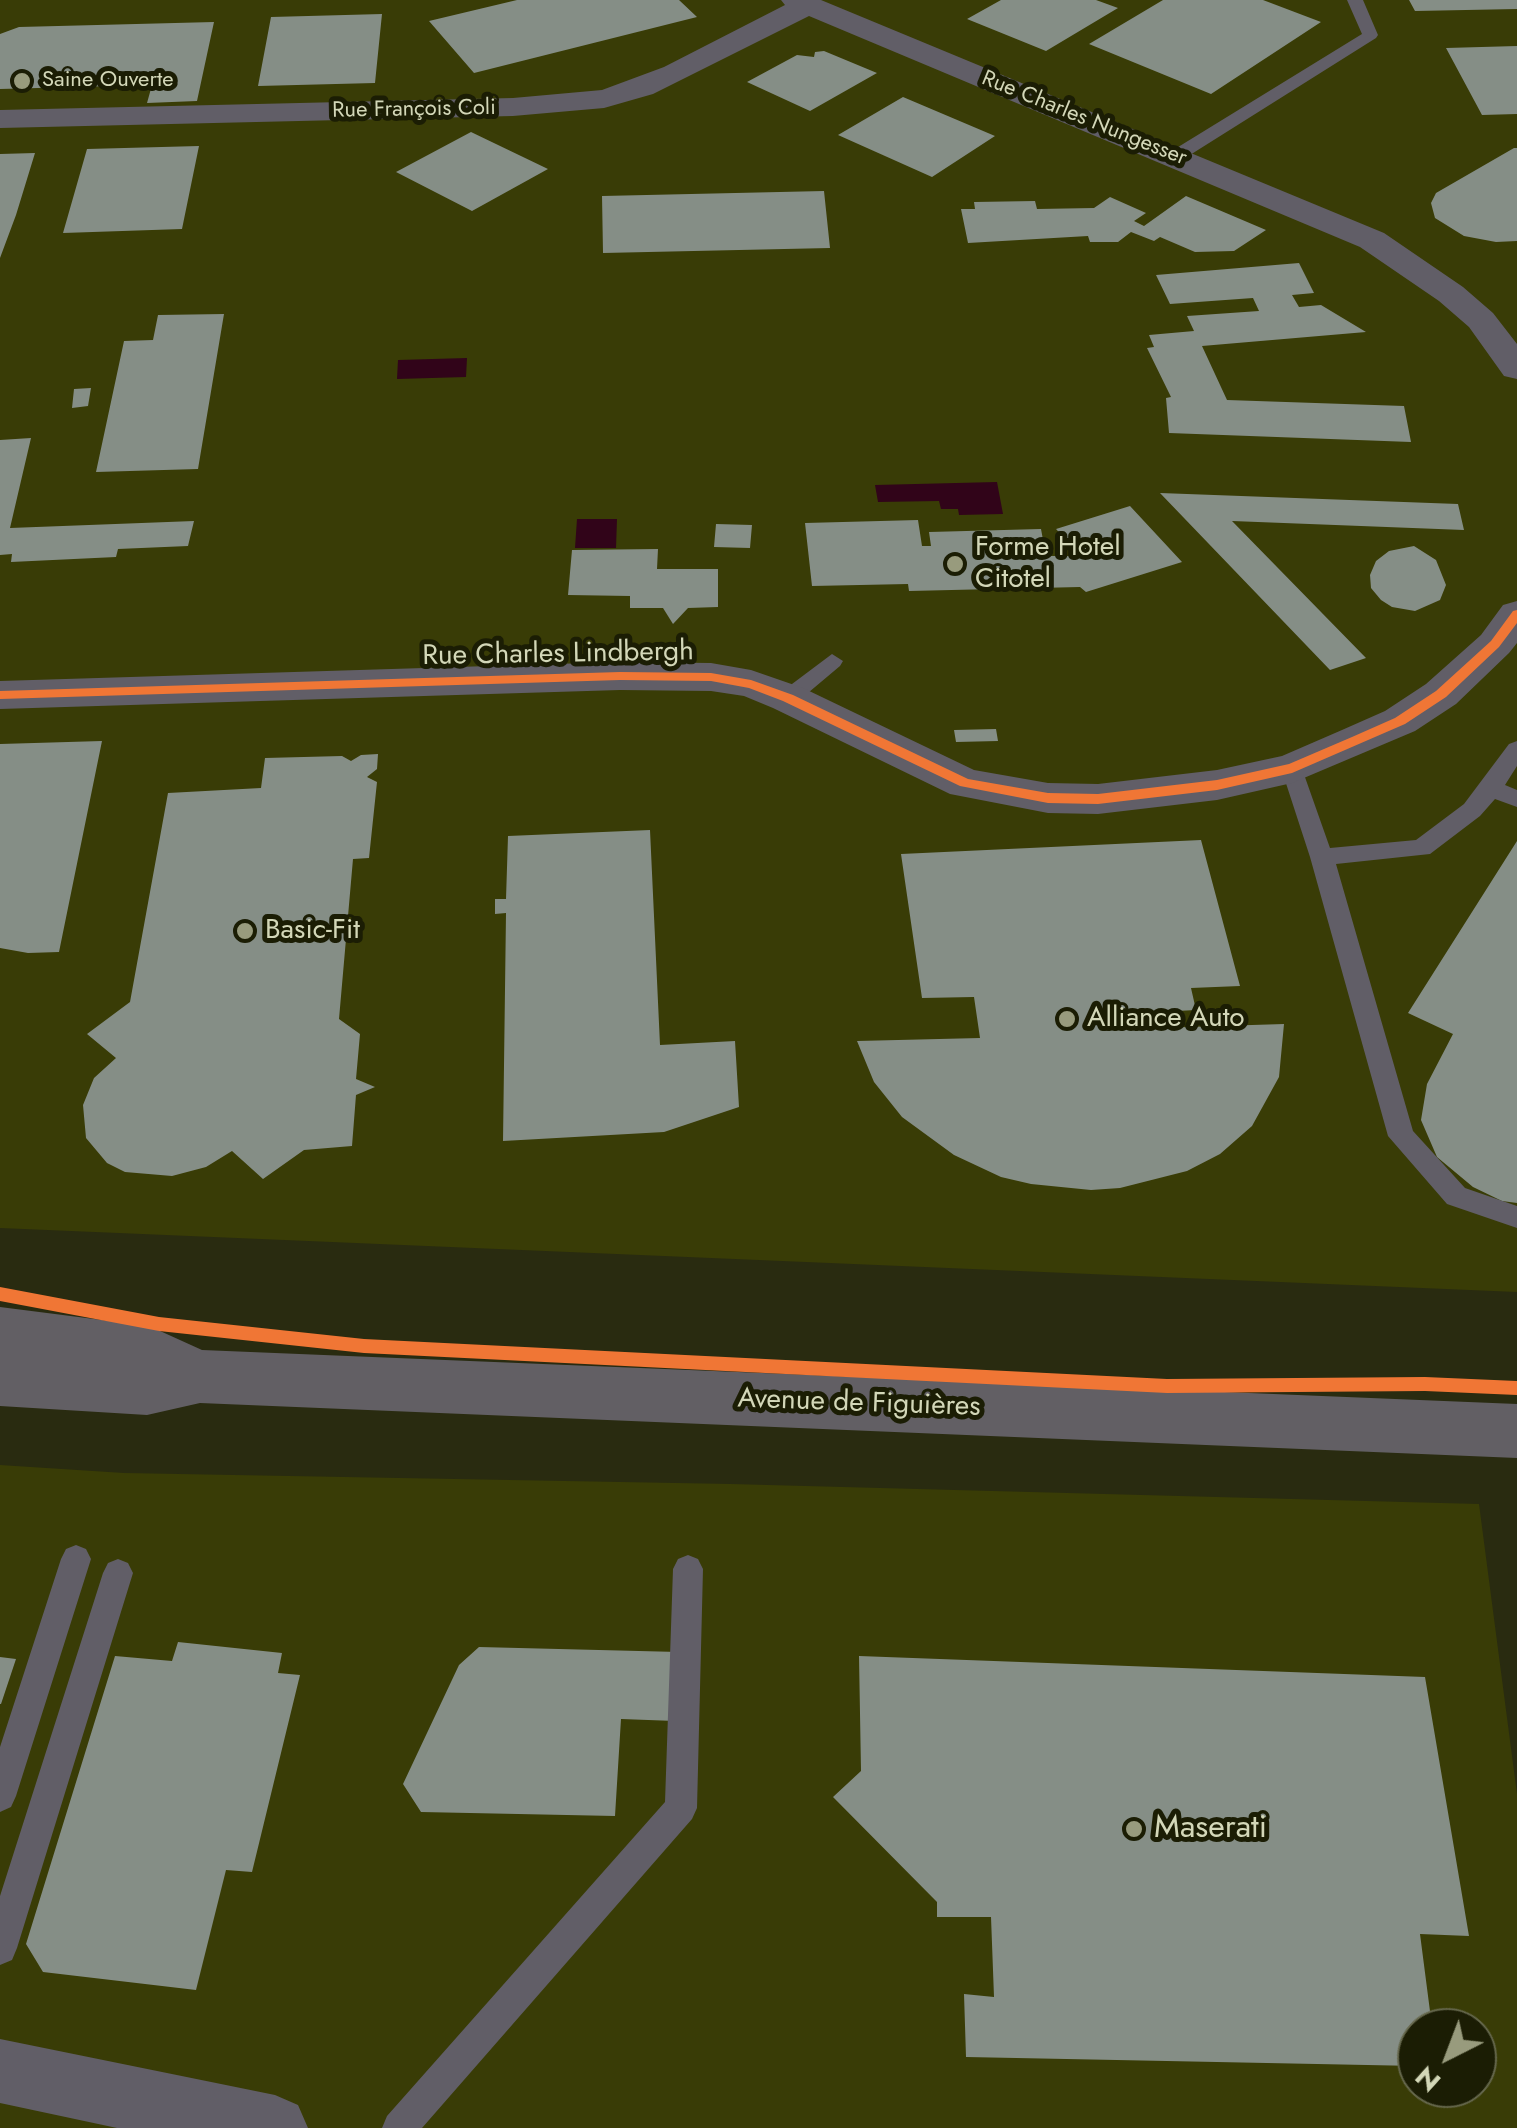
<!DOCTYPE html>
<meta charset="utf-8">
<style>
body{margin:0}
#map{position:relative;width:1517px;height:2128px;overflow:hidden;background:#292b10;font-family:Jost,sans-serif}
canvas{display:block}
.north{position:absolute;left:1397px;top:2008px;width:100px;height:100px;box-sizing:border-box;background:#1b1d04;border:2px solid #65674c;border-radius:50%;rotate:222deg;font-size:28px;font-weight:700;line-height:40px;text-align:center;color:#d3d7b8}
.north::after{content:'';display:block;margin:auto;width:35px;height:45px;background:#989b7d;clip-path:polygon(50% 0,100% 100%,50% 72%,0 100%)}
</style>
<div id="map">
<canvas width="1517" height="2128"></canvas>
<div class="north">N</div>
</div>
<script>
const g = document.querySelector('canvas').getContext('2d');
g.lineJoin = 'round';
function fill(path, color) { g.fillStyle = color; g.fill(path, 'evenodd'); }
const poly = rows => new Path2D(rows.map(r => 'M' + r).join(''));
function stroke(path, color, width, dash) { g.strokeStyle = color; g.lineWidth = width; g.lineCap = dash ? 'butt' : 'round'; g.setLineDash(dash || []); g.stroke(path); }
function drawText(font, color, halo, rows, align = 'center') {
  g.font = font + ' Jost,sans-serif'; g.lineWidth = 10; g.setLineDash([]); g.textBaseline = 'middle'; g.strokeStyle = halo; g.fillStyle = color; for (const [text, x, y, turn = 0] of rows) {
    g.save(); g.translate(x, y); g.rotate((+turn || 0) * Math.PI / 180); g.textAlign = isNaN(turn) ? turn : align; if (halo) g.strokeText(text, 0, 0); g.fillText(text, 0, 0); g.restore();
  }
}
const built = poly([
 [0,0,1517,0,1517,1292,0,1228],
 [0,1465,124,1473,731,1484,1479,1504,1517,1794,1517,2128,0,2128],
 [1417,2028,1477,2028,1477,2088,1417,2088]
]);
const water = poly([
 [467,358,466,377,397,379,398,360],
 [997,482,1003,514,959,515,958,509,941,509,939,501,878,502,875,485],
 [577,519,617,519,616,548,575,548]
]);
const building = poly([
 [517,0,679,0,697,17,474,73,429,21],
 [1001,0,1096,0,1118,8,1046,51,967,19],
 [1163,0,1263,0,1321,22,1211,94,1089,44],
 [1409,0,1517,0,1517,9,1415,11],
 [382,14,375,83,258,86,271,17],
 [214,22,197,101,147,103,152,85,0,89,0,34,19,27],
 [1517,46,1517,114,1482,115,1446,48],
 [824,51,877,73,810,111,747,82,797,55,814,57,815,52],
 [903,97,995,136,932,177,838,135],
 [471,132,548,169,472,211,396,172],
 [199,146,182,229,63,233,87,149],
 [1514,148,1517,148,1517,241,1496,242,1464,236,1435,218,1431,203,1436,193],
 [35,153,16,215,0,258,0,154],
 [824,191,830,248,603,253,602,196],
 [1186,196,1266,230,1234,251,1195,252,1160,237,1154,241,1131,232,1118,242,1090,242,1088,236,968,243,961,209,975,209,974,202,1035,201,1037,209,1094,208,1110,197,1146,213,1134,221,1144,226],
 [1299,263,1314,293,1292,295,1299,307,1321,305,1366,332,1202,346,1227,400,1404,406,1411,442,1169,433,1166,398,1171,397,1147,348,1154,347,1149,335,1194,331,1187,316,1259,311,1253,298,1170,304,1156,275],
 [224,314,198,469,96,472,124,341,153,340,158,315],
 [91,388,88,406,72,408,74,389],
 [31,438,10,528,194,521,188,546,118,549,116,557,11,562,12,554,0,555,0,440],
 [1160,493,1458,504,1464,530,1232,521,1366,658,1330,670],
 [1130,506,1182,562,1086,592,1080,587,909,591,908,584,812,586,805,523,918,520,922,546,931,546,929,532,1041,529,1046,556,1070,556,1078,553,1056,529],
 [716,524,752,525,750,548,714,547],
 [1414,546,1436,560,1446,585,1440,600,1415,611,1392,607,1381,600,1371,588,1370,575,1376,561,1389,551],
 [658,549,657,569,718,569,718,607,688,608,673,624,663,608,630,608,630,596,568,595,572,550],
 [996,729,998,741,956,742,954,730],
 [102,741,59,952,28,953,0,948,0,744],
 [378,754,377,769,367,777,377,782,369,858,353,859,339,1019,360,1034,356,1079,375,1087,356,1095,352,1146,304,1150,263,1179,232,1151,206,1167,172,1176,125,1172,107,1163,86,1138,83,1105,94,1078,116,1058,87,1034,130,1002,168,793,261,788,265,758,342,756,351,761,361,755],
 [650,830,660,1045,735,1041,739,1107,664,1132,503,1141,506,913,495,914,495,899,506,899,508,836],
 [1201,840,1240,986,1191,988,1196,1010,1120,1014,1123,1029,1284,1024,1279,1077,1252,1126,1220,1154,1187,1171,1120,1188,1091,1190,1031,1184,1001,1177,954,1155,902,1117,874,1082,857,1041,980,1038,974,997,922,998,901,854],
 [1517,841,1517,1203,1502,1201,1473,1187,1437,1157,1421,1120,1427,1084,1453,1034,1408,1013],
 [178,1642,282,1653,278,1673,300,1675,252,1872,226,1870,196,1990,43,1972,26,1944,115,1656,172,1661],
 [479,1647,679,1652,675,1721,621,1719,615,1816,421,1812,403,1784,459,1665],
 [859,1656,1425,1677,1469,1936,1420,1934,1431,2019,1453,2021,1455,2028,1417,2028,1417,2066,966,2057,964,1994,994,1997,991,1917,937,1917,937,1902,833,1797,861,1771],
 [0,1657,16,1659,1,1704,0,1704]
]);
const service = poly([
 [1347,0,1363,0,1378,35,1376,38,1182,160,1170,160,1170,152,1362,34,1347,0],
 [832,654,843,661,840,666,796,703,780,703,777,698,780,693,832,654],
 [1517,741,1517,766,1505,785,1517,790,1517,807,1495,799,1480,816,1430,854,1336,864,1413,1131,1465,1188,1517,1206,1517,1228,1447,1204,1388,1136,1310,857,1281,768,1284,763,1300,763,1330,848,1416,840,1464,804,1509,744,1517,741],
 [76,1545,86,1549,91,1559,16,1796,11,1807,0,1812,0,1747,61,1559,66,1549,76,1545],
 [688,1555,698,1559,703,1569,697,1808,692,1819,422,2128,382,2128,387,2116,665,1802,673,1569,678,1559,688,1555],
 [118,1559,128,1563,133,1573,17,1948,12,1960,0,1965,0,1896,103,1573,108,1563,118,1559]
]);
const minor = poly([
 [781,0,821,0,1384,233,1463,287,1493,313,1517,344,1517,379,1504,376,1469,327,1439,301,1360,247,809,16,653,94,604,108,513,116,0,128,0,110,513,98,602,90,664,67,785,5,781,0],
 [1517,601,1517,643,1509,653,1456,704,1415,731,1292,783,1217,800,1098,814,1048,813,950,794,773,708,744,696,711,691,620,690,0,709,0,681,620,662,711,663,751,670,803,688,974,770,1048,783,1098,784,1217,770,1282,756,1342,730,1385,711,1426,684,1481,635,1503,605,1517,601],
 [0,2039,275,2095,298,2105,308,2128,117,2128,0,2103,0,2039]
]);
const secondary = poly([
 [0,1307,149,1326,202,1350,1517,1404,1517,1458,200,1403,147,1415,0,1406,0,1307]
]);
const cycleway = poly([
 [1517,610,1517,623,1499,647,1446,697,1405,724,1292,773,1217,790,1098,804,1048,803,960,786,783,701,749,688,711,681,620,680,0,699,0,691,620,672,711,673,751,680,793,695,968,779,1048,793,1098,794,1217,780,1289,764,1352,737,1395,718,1436,691,1491,641,1513,611,1517,610],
 [0,1287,159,1317,364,1339,1167,1379,1425,1377,1517,1381,1517,1395,1425,1391,1167,1393,364,1353,159,1331,0,1301,0,1287]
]);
const markers = [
 [22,81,10,"#989b7d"],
 [955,564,10,"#989b7d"],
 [245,931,10,"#989b7d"],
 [1067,1019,10,"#989b7d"],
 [1134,1829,10,"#989b7d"]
];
const farPoinames = [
 ["Saine Ouverte",42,81]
];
const farStreetnames = [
 ["Rue François Coli",414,110,-1],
 ["Rue Charles Nungesser",1084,119,22]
];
const poiNames = [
 ["Forme Hotel",975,548],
 ["Citotel",975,580],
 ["Basic-Fit",265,931],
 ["Alliance Auto",1087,1019]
];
const streetNames = [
 ["Rue Charles Lindbergh",558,655,-1],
 ["Avenue de Figuières",859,1404,2]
];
const nearPoinames = [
 ["Maserati",1154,1829]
];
fill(built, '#393c06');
fill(water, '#310419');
fill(building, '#858e86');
fill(service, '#615e67');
fill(minor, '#615e67');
fill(secondary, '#625f64');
fill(cycleway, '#f07635');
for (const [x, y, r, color] of markers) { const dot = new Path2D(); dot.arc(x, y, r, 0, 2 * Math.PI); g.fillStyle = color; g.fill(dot); stroke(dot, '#1b1d04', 4); }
drawText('22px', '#d3d7b8', '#1b1d04', farPoinames, 'left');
drawText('22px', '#d3d7b8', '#1b1d04', farStreetnames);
drawText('28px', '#d3d7b8', '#1b1d04', poiNames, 'left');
drawText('28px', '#d3d7b8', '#1b1d04', streetNames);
drawText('32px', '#d3d7b8', '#1b1d04', nearPoinames, 'left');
</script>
